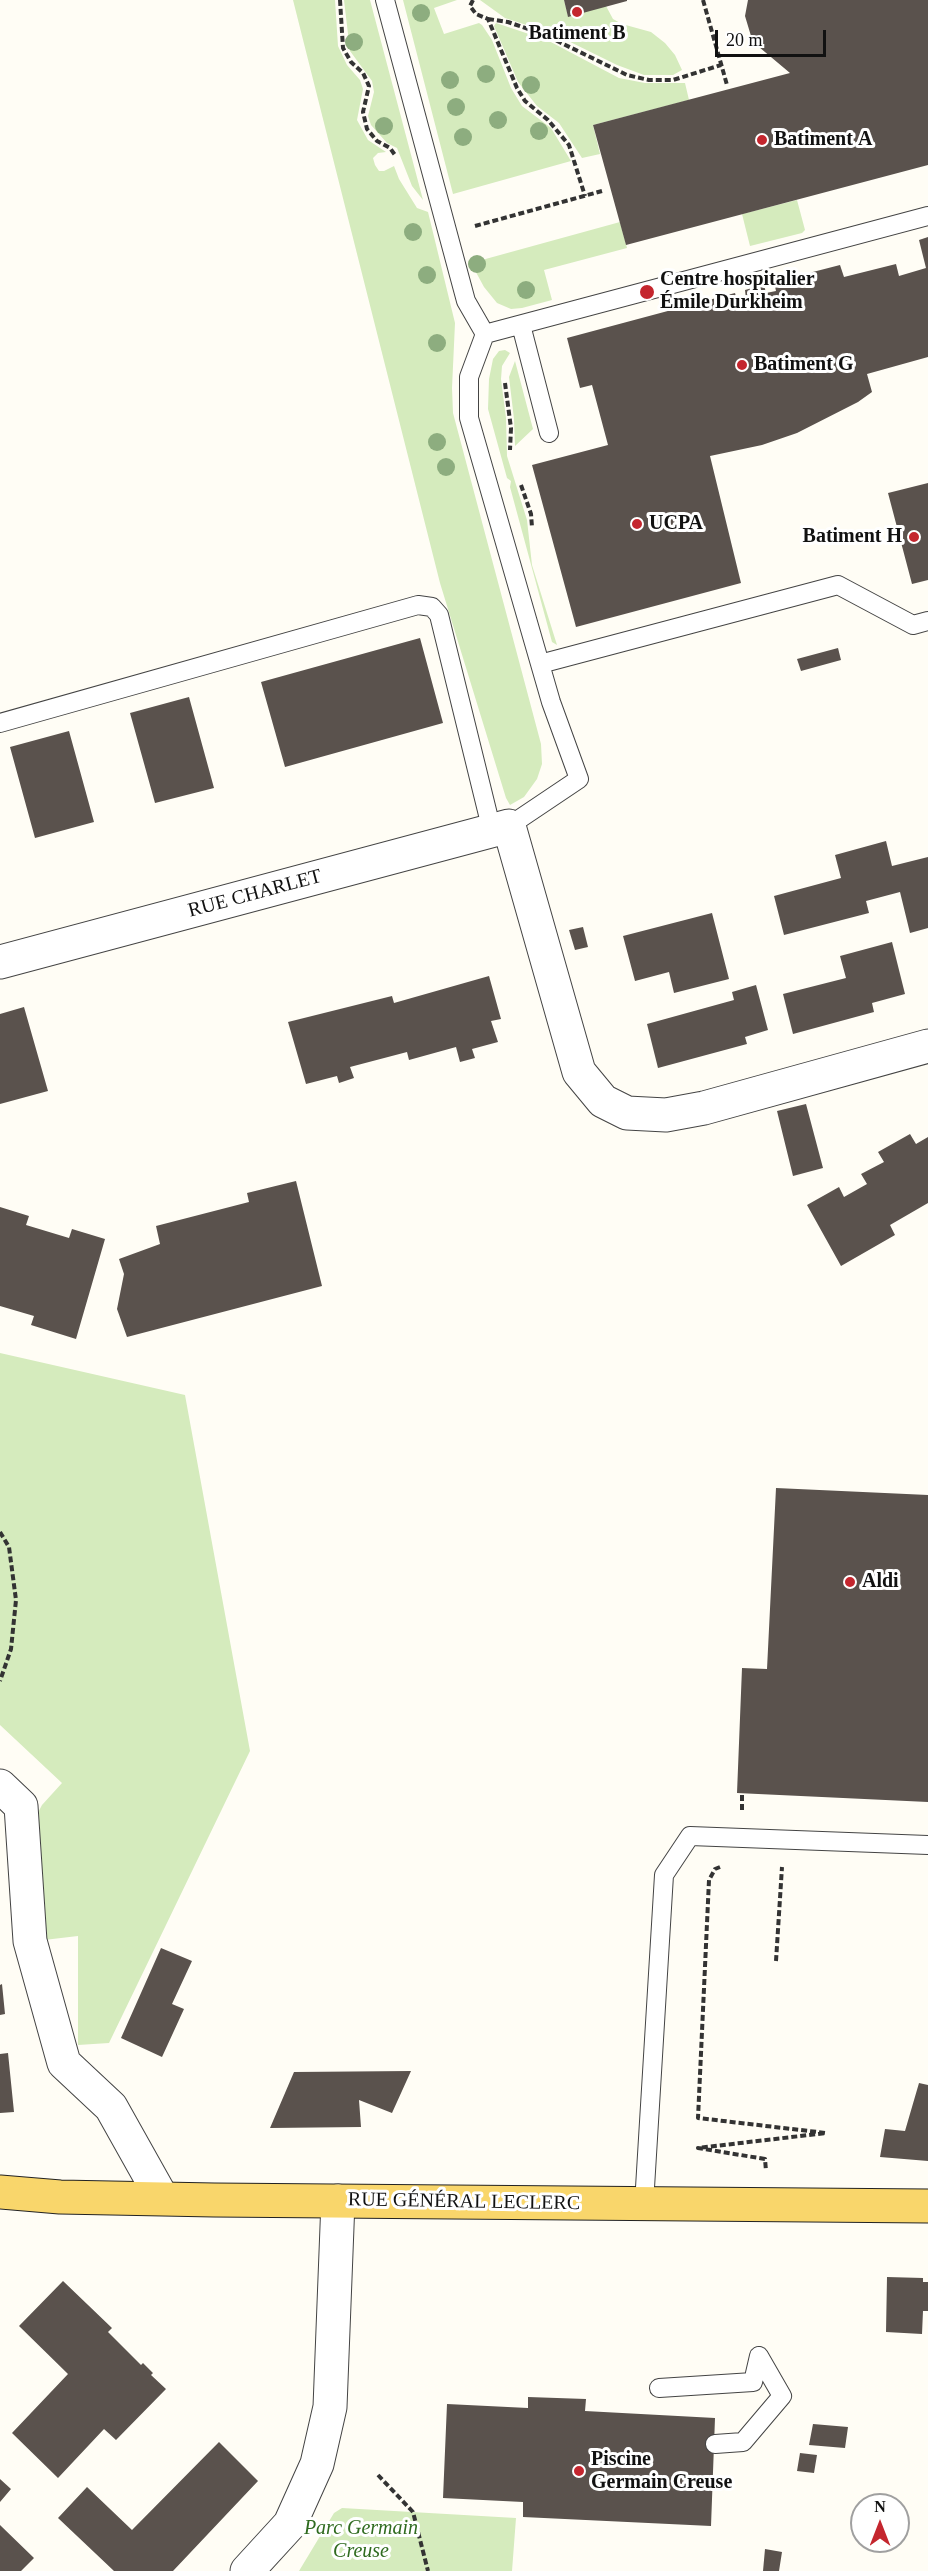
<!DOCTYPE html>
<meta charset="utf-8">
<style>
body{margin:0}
#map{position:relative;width:928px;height:2571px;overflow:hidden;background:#fffdf5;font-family:"Times New Roman",serif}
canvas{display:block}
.north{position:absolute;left:850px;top:2493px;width:60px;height:60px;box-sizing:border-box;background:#fff;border:2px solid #a0a0a0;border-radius:50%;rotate:0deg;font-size:16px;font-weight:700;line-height:24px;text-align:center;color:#111}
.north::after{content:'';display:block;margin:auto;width:21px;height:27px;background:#c4262e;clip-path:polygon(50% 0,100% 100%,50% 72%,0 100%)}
.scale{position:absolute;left:715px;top:30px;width:111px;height:27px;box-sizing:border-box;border:3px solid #111;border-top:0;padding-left:8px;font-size:18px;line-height:21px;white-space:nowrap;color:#111;-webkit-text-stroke:4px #fff;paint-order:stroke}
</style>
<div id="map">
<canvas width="928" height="2571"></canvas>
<div class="north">N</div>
<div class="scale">20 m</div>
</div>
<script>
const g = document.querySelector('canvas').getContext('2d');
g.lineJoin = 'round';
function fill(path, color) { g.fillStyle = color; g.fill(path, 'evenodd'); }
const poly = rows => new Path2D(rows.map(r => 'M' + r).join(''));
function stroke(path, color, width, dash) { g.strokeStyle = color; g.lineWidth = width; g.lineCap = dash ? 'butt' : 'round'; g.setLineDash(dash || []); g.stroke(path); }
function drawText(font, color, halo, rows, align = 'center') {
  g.font = font + ' "Times New Roman",serif'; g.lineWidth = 6; g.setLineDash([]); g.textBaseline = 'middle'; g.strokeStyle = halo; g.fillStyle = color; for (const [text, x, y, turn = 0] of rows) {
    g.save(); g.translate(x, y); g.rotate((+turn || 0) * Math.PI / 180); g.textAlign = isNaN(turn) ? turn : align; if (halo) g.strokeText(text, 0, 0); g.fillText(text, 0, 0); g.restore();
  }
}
const green = poly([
 [293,0,335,0,338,46,347,65,360,80,363,89,357,120,368,140,386,152,378,153,373,158,375,165,379,171,384,171,394,166,399,179,417,208,428,212,455,323,452,388,453,413,541,744,542,764,537,779,524,797,510,805,506,798,440,583],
 [344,0,370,0,423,200,412,186,397,148,387,143,371,125,368,116,374,92,372,81,350,51],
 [403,0,457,0,434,8,444,34,479,23,482,25,492,40,511,88,522,106,551,128,571,161,453,194],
 [480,0,564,0,568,16,606,6,613,19,622,24,651,32,665,43,675,55,682,70,673,75,644,75,617,65,554,34,505,18],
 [496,23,547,40,619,78,645,83,685,83,689,100,593,125,600,154,582,158,559,123,537,106,518,82,494,26],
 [797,200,805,230,802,233,750,246,742,214],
 [620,222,627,248,544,270,552,300,522,308,511,309,497,303,484,287,471,263],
 [505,350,510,353,502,366,501,379,506,418,507,456,527,520,532,565,557,645,552,642,510,487,511,481,507,478,488,409,489,379,493,359,499,351],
 [515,361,533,429,515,446,514,419,509,377],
 [0,1353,185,1395,250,1751,109,2043,78,2045,78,1936,44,1940,31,1826,42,1805,62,1783,0,1725],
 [342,2508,516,2518,512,2571,299,2571,334,2513]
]);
const building = poly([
 [564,0,627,0,627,1,568,17],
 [748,0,928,0,928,165,626,245,593,125,790,73,759,47,751,36,745,16],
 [928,237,928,357,867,374,872,392,858,402,797,433,762,445,710,456,741,583,576,627,532,465,608,445,592,385,580,388,567,338,735,293,737,300,746,299,745,290,764,285,766,293,776,291,774,282,840,265,844,277,896,264,899,276,926,268,919,240],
 [928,483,928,580,912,584,888,493],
 [420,638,443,723,285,767,261,682],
 [838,648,841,660,801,671,797,659],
 [189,697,214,788,155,803,130,713],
 [69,731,94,822,35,838,10,747],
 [886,841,892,866,928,857,928,928,910,933,900,892,866,901,869,913,784,935,774,896,841,878,835,855],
 [712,913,729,979,674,993,669,972,635,981,623,936],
 [583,927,588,947,575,950,569,930],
 [892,942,905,994,872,1003,874,1012,793,1034,783,994,846,978,840,956],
 [489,976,501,1019,491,1021,498,1042,472,1049,475,1058,460,1062,456,1047,409,1060,407,1052,350,1067,354,1078,339,1083,337,1076,306,1084,288,1022,392,996,394,1003],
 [756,985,768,1030,745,1037,747,1044,658,1068,647,1024,734,1000,732,992],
 [24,1007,48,1091,0,1104,0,1014],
 [806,1104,823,1168,793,1176,777,1111],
 [910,1134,916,1144,928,1137,928,1203,890,1225,895,1235,841,1266,807,1205,839,1187,844,1197,867,1184,861,1174,884,1162,878,1152],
 [296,1181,322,1286,127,1337,117,1309,124,1274,119,1259,160,1244,156,1226,249,1202,247,1193],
 [0,1207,29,1216,26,1225,69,1238,72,1229,105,1239,76,1339,31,1325,34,1316,0,1306],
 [776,1488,928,1495,928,1802,737,1793,742,1668,767,1669],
 [161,1948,192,1961,172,2004,184,2009,162,2057,121,2038],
 [2,1984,5,2014,0,2015,0,1985],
 [8,2053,14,2112,0,2113,0,2054],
 [411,2071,392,2113,359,2100,361,2127,270,2128,294,2072],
 [919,2083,928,2085,928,2161,880,2157,885,2129,905,2131],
 [887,2277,923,2278,923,2282,928,2282,928,2311,923,2311,922,2334,886,2332],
 [63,2281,112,2328,108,2332,141,2365,143,2363,153,2373,151,2375,166,2389,116,2440,104,2429,58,2478,12,2433,68,2374,19,2326],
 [528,2397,586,2399,585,2411,715,2418,711,2526,523,2517,523,2502,443,2498,447,2404,528,2408],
 [813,2424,848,2427,845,2448,809,2445],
 [219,2442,258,2481,173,2571,114,2571,58,2518,87,2487,132,2530],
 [800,2453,817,2455,814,2473,797,2471],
 [0,2479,11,2489,0,2502],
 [0,2525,34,2558,21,2571,0,2571],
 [765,2549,782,2552,779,2571,763,2571]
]);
const path = poly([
 [340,0,343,48,351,62,363,73,369,86,363,112,367,129,377,141,390,148,395,155],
 [473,0,470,6,476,14,488,19,517,88,525,101,548,120,569,145,585,196],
 [703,0,727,85],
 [488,19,508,22,545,35,627,75,649,80,673,80,721,65],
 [475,226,602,191],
 [505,383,511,428,510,450],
 [521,485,531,514,532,527],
 [0,1532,9,1547,16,1600,11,1649,0,1681],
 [742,1810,742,1794],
 [720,1867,715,1869,709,1880,698,2118,826,2133,698,2148,765,2159,766,2171],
 [776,1961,782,1867],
 [378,2475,413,2512,428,2571]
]);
const lane = poly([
 [385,0,466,301,485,334,469,377,469,418,551,702,579,779,509,826],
 [521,325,549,433],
 [485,334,928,216],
 [540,664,838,585,913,625,928,621],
 [0,723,418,605,432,607,439,615,492,831],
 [644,2204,664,1875,690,1836,928,1845],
 [659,2388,753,2382,759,2356],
 [715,2444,743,2442,782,2396,759,2356]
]);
const street = poly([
 [0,962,509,826,579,1072,603,1101,627,1113,666,1115,704,1108,928,1046],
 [0,1786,21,1806,30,1941,64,2063,111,2107,162,2198],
 [247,2571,290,2524,317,2464,330,2407,338,2201]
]);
const primary = poly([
 [0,2192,60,2197,214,2200,928,2206]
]);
const trees = [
 [421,13],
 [354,42],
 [486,74],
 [450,80],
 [531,85],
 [456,107],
 [498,120],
 [384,126],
 [539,131],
 [463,137],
 [413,232],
 [477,264],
 [427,275],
 [526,290],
 [437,343],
 [437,442],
 [446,467]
];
const markers = [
 [577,12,6,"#c4262e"],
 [762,140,6,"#c4262e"],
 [647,292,8,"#c4262e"],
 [742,365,6,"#c4262e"],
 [637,524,6,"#c4262e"],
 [914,537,6,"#c4262e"],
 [850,1582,6,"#c4262e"],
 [579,2471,6,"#c4262e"]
];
const poiNames = [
 ["Batiment B",577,34,"center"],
 ["Batiment A",774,140],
 ["Centre hospitalier",660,280],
 ["Émile Durkheim",660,303],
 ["Batiment G",754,365],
 ["UCPA",649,524],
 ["Batiment H",902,537,"right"],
 ["Aldi",862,1582],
 ["Piscine",591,2460],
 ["Germain Creuse",591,2483]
];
const streetNames = [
 ["RUE CHARLET",255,894,-15],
 ["RUE GÉNÉRAL LECLERC",464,2202,1]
];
const parkNames = [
 ["Parc Germain",361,2529],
 ["Creuse",361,2552]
];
fill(green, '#d5ebbd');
fill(building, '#5a524d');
stroke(lane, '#444', 20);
stroke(street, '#444', 35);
stroke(primary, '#222', 35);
stroke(path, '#333', 4, [6, 3]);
stroke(lane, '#fff', 18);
stroke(street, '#fff', 33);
stroke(primary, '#f9d66b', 33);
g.fillStyle = '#8dad7f';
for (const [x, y] of trees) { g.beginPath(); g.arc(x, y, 9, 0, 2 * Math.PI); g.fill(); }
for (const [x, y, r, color] of markers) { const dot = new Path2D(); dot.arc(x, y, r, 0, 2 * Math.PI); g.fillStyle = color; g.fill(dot); stroke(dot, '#fff', 2); }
drawText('bold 20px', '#111', '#fff', poiNames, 'left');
drawText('20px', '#111', '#fff', streetNames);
drawText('italic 20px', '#2f6b1f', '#fff', parkNames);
</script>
